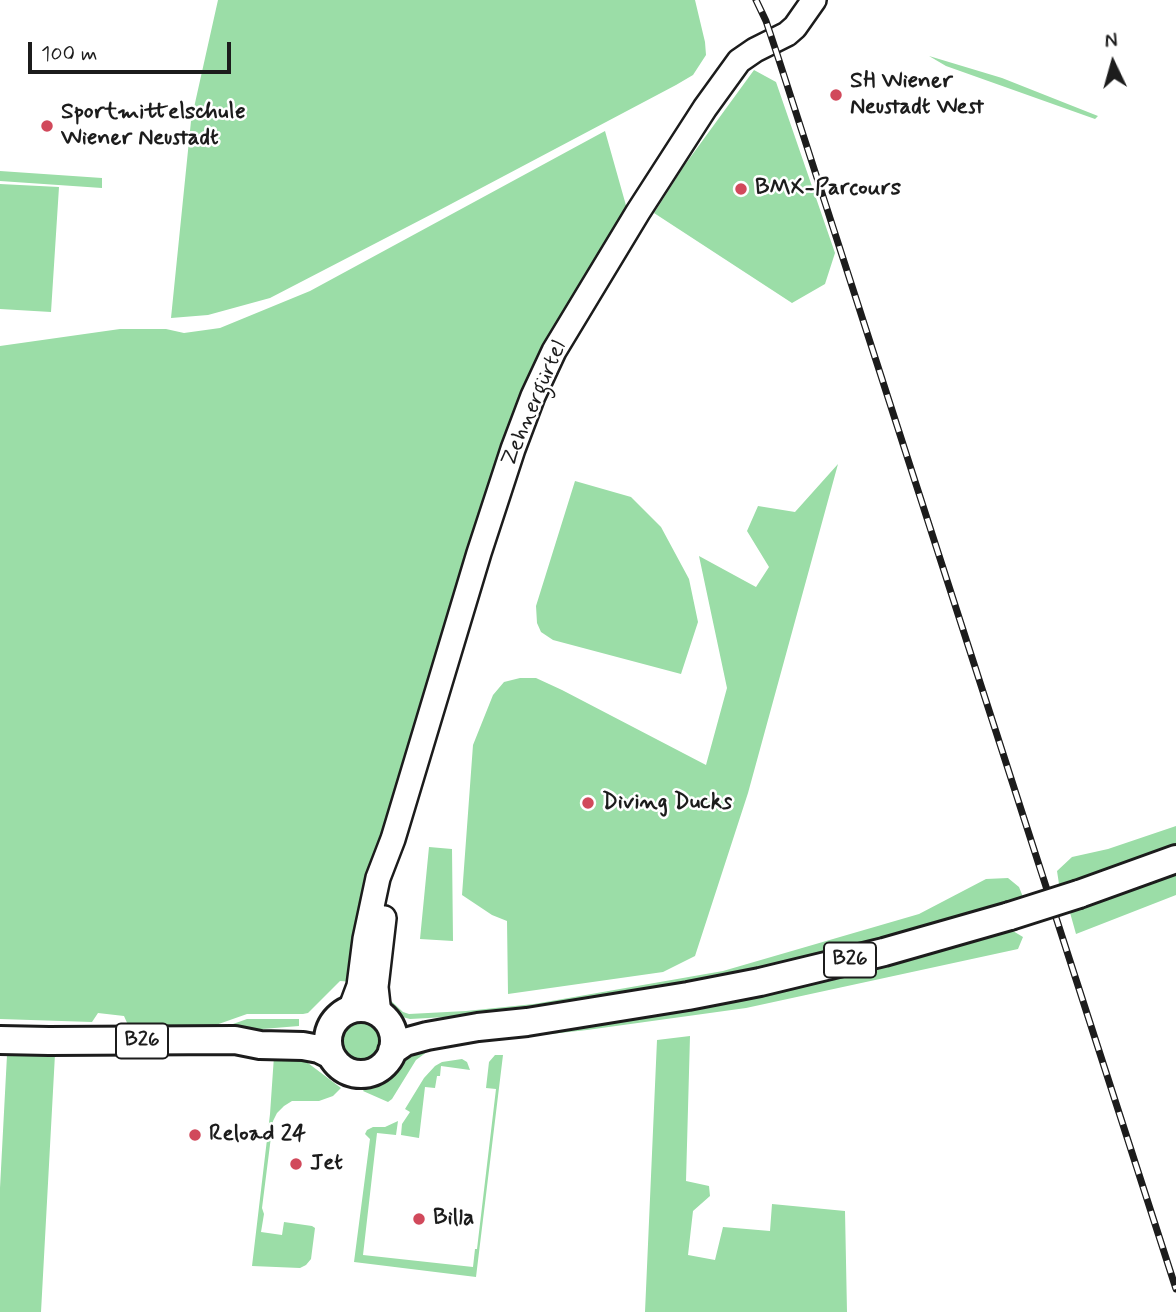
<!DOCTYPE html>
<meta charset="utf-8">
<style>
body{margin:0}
#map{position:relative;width:1176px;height:1312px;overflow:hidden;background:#fff;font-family:Mynerve,sans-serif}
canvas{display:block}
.north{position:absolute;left:1078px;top:28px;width:70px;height:70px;-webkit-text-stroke:5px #fff;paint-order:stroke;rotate:355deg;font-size:19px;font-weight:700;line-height:28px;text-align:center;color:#1c1c1c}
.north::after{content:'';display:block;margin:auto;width:24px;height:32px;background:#1c1c1c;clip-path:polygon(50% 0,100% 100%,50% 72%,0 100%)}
.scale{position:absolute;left:28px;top:42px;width:203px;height:32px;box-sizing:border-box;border:4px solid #1c1c1c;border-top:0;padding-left:9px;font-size:21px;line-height:24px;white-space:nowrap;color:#1c1c1c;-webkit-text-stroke:5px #fff;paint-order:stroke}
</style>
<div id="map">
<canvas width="1176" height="1312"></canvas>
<div class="north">N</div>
<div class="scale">100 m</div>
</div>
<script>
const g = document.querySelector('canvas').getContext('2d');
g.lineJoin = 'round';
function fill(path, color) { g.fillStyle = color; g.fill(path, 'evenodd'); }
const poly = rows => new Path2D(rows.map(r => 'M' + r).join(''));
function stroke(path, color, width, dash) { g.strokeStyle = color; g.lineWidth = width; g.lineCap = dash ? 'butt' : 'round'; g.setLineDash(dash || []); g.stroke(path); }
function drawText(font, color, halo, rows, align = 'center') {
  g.font = font + ' Mynerve,sans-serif'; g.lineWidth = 5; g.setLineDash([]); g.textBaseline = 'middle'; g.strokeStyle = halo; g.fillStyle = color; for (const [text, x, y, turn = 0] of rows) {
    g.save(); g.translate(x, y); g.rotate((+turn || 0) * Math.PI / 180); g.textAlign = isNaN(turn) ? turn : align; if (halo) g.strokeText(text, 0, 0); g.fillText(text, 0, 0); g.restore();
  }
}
const green = poly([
 [218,0,695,0,705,42,706,55,693,75,676,85,434,213,270,298,208,315,171,318,191,121],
 [929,56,1002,78,1098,116,1095,119,946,66],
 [754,70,776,82,835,253,825,284,792,303,654,213,684,166],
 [605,131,627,209,532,380,355,982,340,981,308,1013,303,1014,247,1014,213,1026,128,1025,124,1016,98,1013,92,1022,0,1019,0,346,120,329,166,329,184,333,220,328,310,291],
 [0,171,102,178,102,188,0,181],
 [0,184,59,187,51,312,0,309],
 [838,464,748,793,695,956,663,972,508,994,507,921,492,915,462,895,473,745,493,695,504,682,520,678,536,678,562,690,706,765,727,688,699,556,756,587,769,567,747,531,758,506,795,512],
 [575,481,631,497,661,527,689,579,698,622,681,674,553,640,541,632,537,623,536,606],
 [1176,826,1176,846,1096,877,1059,884,1057,871,1072,857,1108,849],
 [429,847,452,849,453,941,420,939],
 [1176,870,1176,895,1076,934,1069,909],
 [1008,878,1019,887,1023,897,966,919,805,962,519,1013,410,1019,395,1015,387,1007,387,997,403,1012,409,1014,466,1011,534,1004,723,971,919,914,986,879],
 [1013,931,1023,937,1018,949,746,1008,587,1030,442,1046,431,1049,416,1060,392,1099,388,1102,363,1091,371,1080,389,1071,409,1048,709,1003,867,972],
 '335 1041a26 26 0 1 1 52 0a26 26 0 1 1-52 0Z',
 [247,1019,299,1019,299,1026,213,1033,219,1029],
 [690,1036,686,1181,709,1186,710,1196,693,1211,688,1255,715,1260,723,1227,770,1231,772,1204,845,1211,847,1312,645,1312,657,1040],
 [241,1053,300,1057,341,1088,333,1096,319,1101,292,1101,284,1106,277,1113,273,1121,262,1208,264,1214,261,1232,282,1235,284,1222,312,1226,315,1228,311,1259,306,1265,300,1268,252,1266,270,1114,274,1056,176,1056],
 [55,1054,41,1312,0,1312,0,1188,7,1055],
 [495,1055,503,1055,476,1277,354,1262,370,1139,365,1134,367,1130,373,1127,385,1127,398,1121,396,1135,377,1133,363,1255,473,1267,475,1249,477,1249,496,1089,486,1088,489,1062],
 [462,1059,467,1062,470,1070,441,1066,440,1076,437,1076,435,1088,425,1087,419,1138,401,1135,402,1124,410,1112,405,1109,424,1078,435,1066,442,1062]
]);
const secondary = poly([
 [350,1010,359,986,365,939,378,878,393,839,479,553,513,449,533,396,554,351,638,212,705,108,739,61,755,50,787,34,795,27,814,0],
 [379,1014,376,987,384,918]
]);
const primary = poly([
 [1079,894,1176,859],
 '328 1041a33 33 0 1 1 66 0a33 33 0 1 1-66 0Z',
 [0,1040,49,1041,235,1040,260,1045,303,1046,319,1049,331,1055],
 [392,1051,405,1042,427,1036,478,1027,527,1022,688,996,760,982,884,952,1010,916]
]);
const rail = poly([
 [756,0,766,21,777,54,1176,1289]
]);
const primaryBridge = poly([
 [1010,916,1079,894]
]);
const markers = [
 [836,95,7,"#d1495b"],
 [47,126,7,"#d1495b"],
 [741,189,7,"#d1495b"],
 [588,803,7,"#d1495b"],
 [195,1135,7,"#d1495b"],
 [296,1164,7,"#d1495b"],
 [419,1219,7,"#d1495b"]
];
const shields = [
 [850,960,52],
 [142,1041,52]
];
const shieldNames = [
 ["B26",850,960],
 ["B26",142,1041]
];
const poiNames = [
 ["SH Wiener",850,82],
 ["Neustadt West",850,108],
 ["Sportmittelschule",61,113],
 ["Wiener Neustadt",61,139],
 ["BMX-Parcours",755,189],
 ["Diving Ducks",602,803],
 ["Reload 24",209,1135],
 ["Jet",310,1164],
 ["Billa",433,1219]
];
const streetNames = [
 ["Zehnergürtel",535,404,-67]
];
fill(green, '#9bdda7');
stroke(secondary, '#1c1c1c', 28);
stroke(primary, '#1c1c1c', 32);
stroke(secondary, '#fff', 23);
stroke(primary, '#fff', 26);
stroke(rail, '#1c1c1c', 7);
stroke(rail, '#fff', 4.5, [13]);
stroke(primaryBridge, '#1c1c1c', 32, []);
stroke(primaryBridge, '#fff', 26);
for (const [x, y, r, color] of markers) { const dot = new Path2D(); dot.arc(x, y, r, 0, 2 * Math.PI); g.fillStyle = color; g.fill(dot); stroke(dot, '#fff', 2.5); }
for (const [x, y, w] of shields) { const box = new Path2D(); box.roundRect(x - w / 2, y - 17.5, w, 35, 5); g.fillStyle = '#fff'; g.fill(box); stroke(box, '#1c1c1c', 2); }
drawText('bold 21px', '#1c1c1c', null, shieldNames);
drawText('bold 23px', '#1c1c1c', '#fff', poiNames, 'left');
drawText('23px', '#1c1c1c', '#fff', streetNames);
</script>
